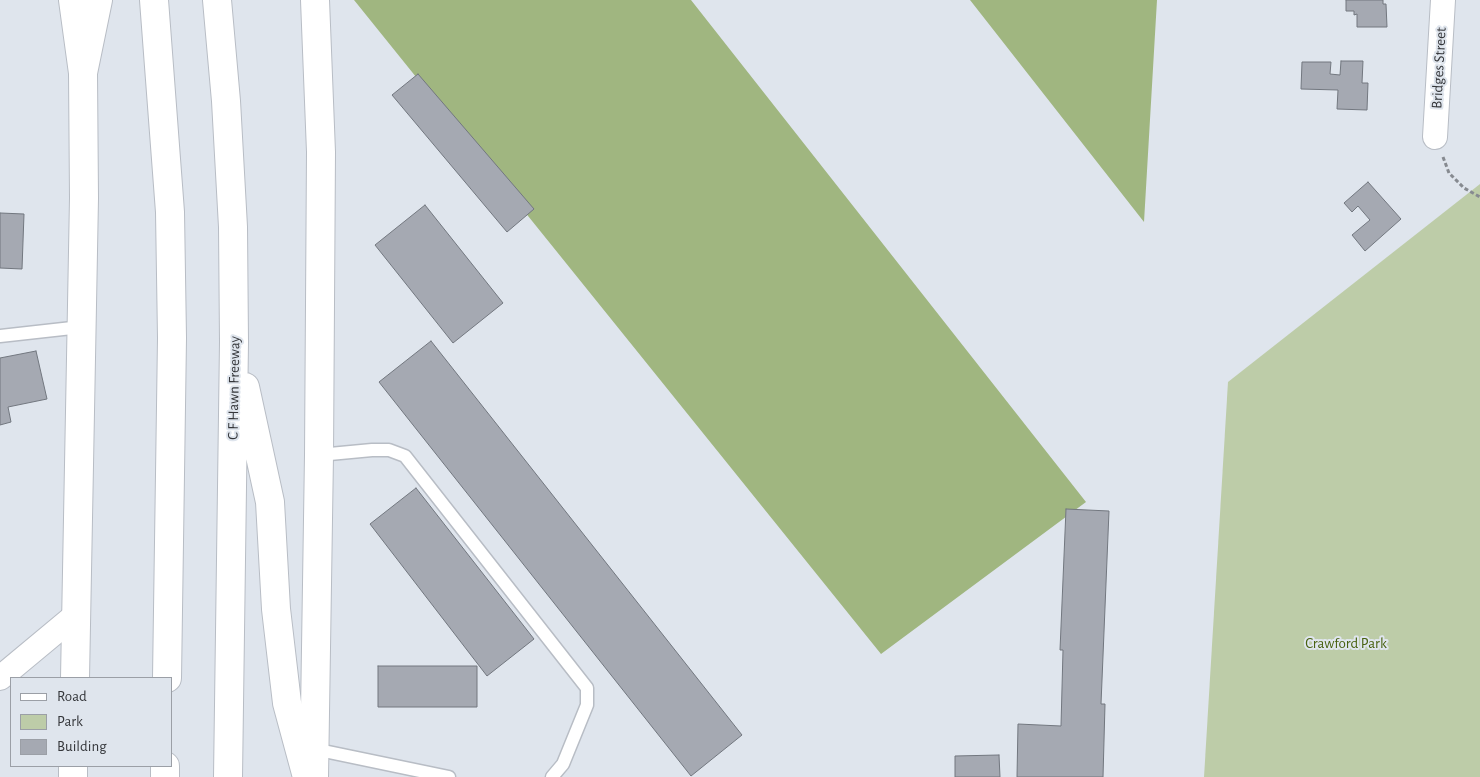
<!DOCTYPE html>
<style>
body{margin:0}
#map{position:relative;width:1480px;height:777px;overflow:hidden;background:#dfe5ed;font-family:"Alegreya Sans",sans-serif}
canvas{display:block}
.legend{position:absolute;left:10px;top:677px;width:162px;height:90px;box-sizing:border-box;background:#dfe5ed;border:1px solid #9b9fa6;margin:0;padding:6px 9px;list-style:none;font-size:15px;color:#35373b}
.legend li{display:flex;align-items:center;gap:10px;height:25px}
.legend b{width:25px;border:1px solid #9b9fa6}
</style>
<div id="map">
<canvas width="1480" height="777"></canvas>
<ul class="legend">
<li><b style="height:6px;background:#fff"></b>Road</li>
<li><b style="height:14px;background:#bdcca8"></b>Park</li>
<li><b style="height:14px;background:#a5a9b2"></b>Building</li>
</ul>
</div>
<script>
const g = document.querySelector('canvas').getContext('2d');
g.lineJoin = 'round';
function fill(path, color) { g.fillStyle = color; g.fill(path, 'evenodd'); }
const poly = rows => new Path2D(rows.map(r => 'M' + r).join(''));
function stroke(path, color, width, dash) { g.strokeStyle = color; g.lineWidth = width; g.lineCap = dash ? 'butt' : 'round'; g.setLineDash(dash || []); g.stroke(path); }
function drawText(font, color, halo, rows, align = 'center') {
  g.font = font + ' "Alegreya Sans",sans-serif'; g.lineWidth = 4; g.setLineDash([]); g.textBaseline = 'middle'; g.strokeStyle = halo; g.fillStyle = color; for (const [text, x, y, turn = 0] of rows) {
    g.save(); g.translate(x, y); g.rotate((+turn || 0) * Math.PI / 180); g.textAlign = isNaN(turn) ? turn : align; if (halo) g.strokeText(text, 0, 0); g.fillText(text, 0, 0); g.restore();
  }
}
const green = poly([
 [1480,184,1480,777,1204,777,1228,382]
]);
const forest = poly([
 [354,0,691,0,1086,502,881,654],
 [970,0,1157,0,1144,222]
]);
const building = poly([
 [1346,0,1383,0,1383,4,1386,4,1387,27,1357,27,1357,14,1354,15,1354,11,1346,11,1346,0],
 [1341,61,1363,61,1362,83,1368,83,1367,110,1337,109,1338,90,1301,89,1302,62,1331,62,1330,74,1340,75,1341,61],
 [418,74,534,209,507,232,392,95,418,74],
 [1368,182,1401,219,1365,251,1352,235,1370,220,1358,206,1352,212,1344,203,1368,182],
 [425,205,503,303,453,343,375,245,425,205],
 [0,213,24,214,22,269,0,268,0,213],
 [431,341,742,735,691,776,379,382,431,341],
 [36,351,47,399,8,407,11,422,0,425,0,358,36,351],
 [416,488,534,639,487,676,370,524,416,488],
 [1066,509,1109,511,1101,704,1105,704,1103,777,1017,777,1018,724,1061,726,1063,650,1060,650,1066,509],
 [378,666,477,666,477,707,378,707,378,666],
 [999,755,1000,777,955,777,955,756,999,755]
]);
const path = poly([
 [1443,157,1449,173,1464,188,1480,197]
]);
const service = poly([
 [0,336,81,327],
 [319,455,372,450,389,450,405,456,587,688,587,705,563,764,552,777],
 [314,749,449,777]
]);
const minor = poly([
 [1435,137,1443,0],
 [0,678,77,614]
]);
const secondary = poly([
 [73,0,83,73,84,198,75,678],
 [73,777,73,766],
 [314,777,319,455,321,152,315,0]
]);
const motorway = poly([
 [154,0,170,212,172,338,167,678],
 [217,0,226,101,233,227,234,342,228,777],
 [83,73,98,0],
 [245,387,270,502,276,609,287,703,307,777],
 [165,777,165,766]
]);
const streetNames = [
 ["Bridges Street",1439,68,-87],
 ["C F Hawn Freeway",234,388,-89]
];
const parkNames = [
 ["Crawford Park",1346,643]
];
fill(green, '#bdcca8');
fill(forest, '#a0b680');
fill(building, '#a5a9b2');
stroke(building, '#72777f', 1);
stroke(service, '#b8bdc5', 15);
stroke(minor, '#b8bdc5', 26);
stroke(secondary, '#b8bdc5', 30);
stroke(motorway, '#b8bdc5', 30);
stroke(path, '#868a90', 3, [4, 2.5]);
stroke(service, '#fff', 12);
stroke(minor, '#fff', 24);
stroke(secondary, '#fff', 28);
stroke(motorway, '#fff', 28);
drawText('15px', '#35373b', '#dfe5ed', streetNames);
drawText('15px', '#47610f', '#dfe5ed', parkNames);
</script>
